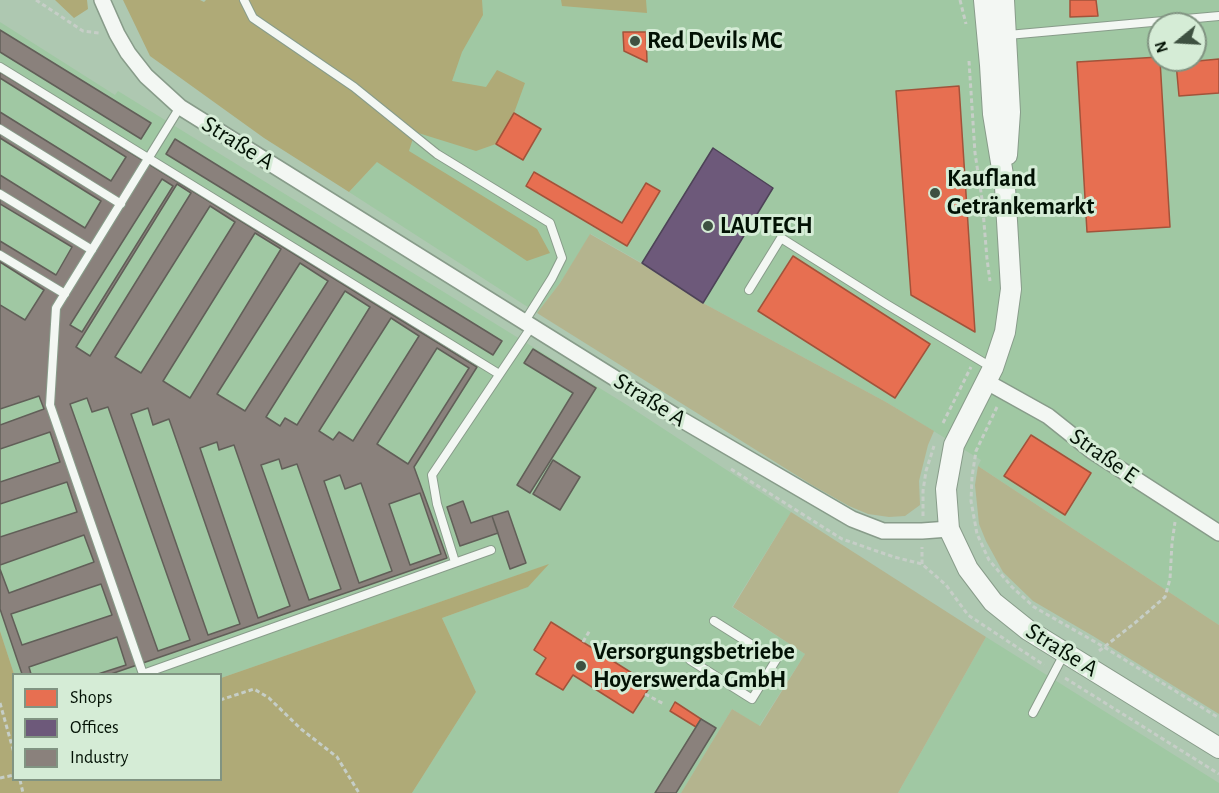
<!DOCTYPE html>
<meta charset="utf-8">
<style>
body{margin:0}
#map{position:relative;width:1219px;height:793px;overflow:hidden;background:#aec8b1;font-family:"Alegreya Sans",sans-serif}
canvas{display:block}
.legend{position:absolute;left:12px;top:673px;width:210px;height:108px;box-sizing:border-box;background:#d5ecd6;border:2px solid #819482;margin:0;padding:8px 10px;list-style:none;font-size:18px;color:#021104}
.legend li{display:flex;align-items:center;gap:12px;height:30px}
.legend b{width:30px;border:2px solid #819482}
.north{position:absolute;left:1147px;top:12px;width:60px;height:60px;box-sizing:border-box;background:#d5ecd6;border:2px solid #819482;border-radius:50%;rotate:252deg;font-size:16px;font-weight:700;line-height:24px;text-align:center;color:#021104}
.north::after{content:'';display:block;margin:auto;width:21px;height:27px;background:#3e5141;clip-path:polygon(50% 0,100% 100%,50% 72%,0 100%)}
</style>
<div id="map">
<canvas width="1219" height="793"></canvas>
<ul class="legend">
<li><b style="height:16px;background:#e76f51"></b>Shops</li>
<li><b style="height:16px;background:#6d597a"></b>Offices</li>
<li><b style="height:16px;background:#8a817c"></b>Industry</li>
</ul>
<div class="north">N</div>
</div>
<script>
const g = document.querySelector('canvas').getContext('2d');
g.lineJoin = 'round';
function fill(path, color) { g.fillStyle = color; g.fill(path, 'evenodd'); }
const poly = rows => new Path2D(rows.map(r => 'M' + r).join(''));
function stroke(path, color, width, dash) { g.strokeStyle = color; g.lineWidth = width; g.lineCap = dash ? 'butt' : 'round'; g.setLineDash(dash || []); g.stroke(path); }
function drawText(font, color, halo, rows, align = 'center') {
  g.font = font + ' "Alegreya Sans",sans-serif'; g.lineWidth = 6; g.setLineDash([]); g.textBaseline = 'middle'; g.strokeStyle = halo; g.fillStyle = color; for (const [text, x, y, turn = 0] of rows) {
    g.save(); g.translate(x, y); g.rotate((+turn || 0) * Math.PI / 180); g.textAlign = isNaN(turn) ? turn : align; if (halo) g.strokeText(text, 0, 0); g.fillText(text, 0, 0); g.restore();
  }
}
const built = poly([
 [427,0,1219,0,1219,625,978,466,981,460,886,402,703,303,642,263,591,234,560,283,537,313,349,192,377,162],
 [1159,24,1195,24,1195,60,1159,60],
 [0,22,115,95,118,91,627,405,791,512,732,607,805,654,759,726,732,709,681,793,412,793,476,692,442,618,527,587,547,565,221,678,220,674,14,674,0,631],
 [986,637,1219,783,1219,793,898,793]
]);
const green = poly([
 [590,234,639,262,703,303,886,402,934,431,928,445,919,481,920,505,905,516,889,517,868,514,849,506,812,485,537,313,560,283],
 [978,466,1219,625,1219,714,1093,636,1033,601,1003,572,986,541,979,524,975,485],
 [791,512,986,637,898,793,681,793,732,709,760,726,805,654,733,607]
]);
const forest = poly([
 [55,0,87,0,88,9,74,18],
 [123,0,200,0,204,2,206,0,482,0,483,15,462,52,452,81,486,87,497,70,525,83,514,113,496,144,476,151,415,132,409,151,537,229,550,253,527,261,377,162,349,192,264,138,150,56],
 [561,0,646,0,647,13,562,6],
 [549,564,528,587,442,618,476,692,412,793,0,793,0,631,14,674,14,780,220,780,221,678]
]);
const shops = poly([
 [1070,0,1096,0,1098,16,1070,17,1070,0],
 [623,32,646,32,647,62,624,51,623,32],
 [1159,57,1159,60,1160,60,1170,227,1087,232,1077,62,1159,57],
 [1219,59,1219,93,1179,96,1176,63,1219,59],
 [959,86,975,332,911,295,896,91,959,86],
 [514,113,541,129,523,160,496,144,514,113],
 [534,172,622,223,646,183,660,191,627,246,526,186,534,172],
 [793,256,930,344,895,398,758,311,793,256],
 [1031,435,1091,473,1065,515,1004,476,1031,435],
 [551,622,651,685,633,713,573,675,563,690,536,674,546,658,534,650,551,622],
 [675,702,701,719,696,727,670,711,675,702]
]);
const offices = poly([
 [713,148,773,188,703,303,642,263,713,148]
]);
const industry = poly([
 [0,30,151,123,141,139,0,52,0,30],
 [0,72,477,367,414,467,447,558,111,674,22,674,0,609,0,72],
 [0,78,126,157,111,181,0,112,0,78],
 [0,138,101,201,85,228,0,175,0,138],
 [175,139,502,341,493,355,166,154,175,139],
 [162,179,173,186,82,332,70,325,162,179],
 [177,184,191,193,90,356,76,347,177,184],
 [0,204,72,247,56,275,0,241,0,204],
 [210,206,235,222,141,373,115,357,210,206],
 [255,233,281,249,190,398,163,381,255,233],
 [0,262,44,290,25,320,0,305,0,262],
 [300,263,328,281,245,411,217,394,300,263],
 [345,291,370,307,297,425,285,418,280,426,266,417,345,291],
 [391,318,419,336,353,441,339,432,333,440,319,431,391,318],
 [437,348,469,368,408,464,377,444,437,348],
 [533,349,596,388,530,493,517,485,573,393,524,363,533,349],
 [39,396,44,409,0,425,0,409,39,396],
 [87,398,92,412,108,407,190,640,158,651,70,404,87,398],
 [148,408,153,425,169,419,240,624,208,635,131,414,148,408],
 [50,432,60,462,0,482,0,449,50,432],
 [217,442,219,450,234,445,290,606,258,618,200,448,217,442],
 [279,459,282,469,297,464,341,589,309,600,261,465,279,459],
 [553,460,580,477,560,510,533,494,553,460],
 [340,475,345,489,361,483,392,571,359,583,324,481,340,475],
 [67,482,77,512,0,537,0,504,67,482],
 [420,493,441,554,410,565,389,504,420,493],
 [463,501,471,523,492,516,498,533,460,546,447,507,463,501],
 [508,511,526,563,510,569,492,516,508,511],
 [84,535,94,562,9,593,0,569,0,565,84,535],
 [101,584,112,615,22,645,11,614,101,584],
 [117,637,126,665,98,674,31,674,29,667,117,637],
 [701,719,716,728,676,793,655,793,701,719]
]);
const path = poly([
 [36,0,83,31,99,33],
 [960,0,966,24],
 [969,61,975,153,982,199,987,259,990,281],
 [997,407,976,451,972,477,971,501,977,534,989,560,1012,587,1034,607,1104,647,1219,718],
 [943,423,971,367],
 [731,469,842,539,894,557,922,564,946,585,968,615,1044,665],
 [923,516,923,491,926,471,934,446],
 [922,564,922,547],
 [583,642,590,630],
 [1099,651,1136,622,1165,597,1170,579,1172,543,1175,522],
 [1065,678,1219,774],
 [645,694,664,704],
 [220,700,254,689,269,698,301,729,337,757,359,793],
 [0,703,14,753],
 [0,778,14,775],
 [20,780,23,793]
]);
const service = poly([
 [244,0,253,18,354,87,437,154,550,223,562,258,552,278,525,321],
 [1008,35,1219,16],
 [0,67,499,374],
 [180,107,56,308,50,405,143,674,491,550],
 [0,129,121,204],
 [0,194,92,250],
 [0,255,65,294],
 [749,290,781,238,886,304,991,367],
 [455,562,437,504,432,475,532,326],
 [690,660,752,699,776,660,714,621],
 [1033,713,1064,654]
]);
const minor = poly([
 [102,0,117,34,128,53,146,76,180,107,677,417,852,519,883,531,922,531,949,529],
 [987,382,1048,416,1092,451,1219,533]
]);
const tertiary = poly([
 [984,0,990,65,993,114,1005,187,1011,289,1005,332,993,368,954,445,946,489,949,529,968,569,993,602,1028,630,1219,748],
 [1004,0,1010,112,1007,155]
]);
const markers = [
 [635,41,6,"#3e5141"],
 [935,193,6,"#3e5141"],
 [708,226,6,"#3e5141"],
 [581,666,6,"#3e5141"]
];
const poiNames = [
 ["Red Devils MC",647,41],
 ["Kaufland",947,179],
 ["Getränkemarkt",947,207],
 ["LAUTECH",720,226],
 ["Versorgungsbetriebe",593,652],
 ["Hoyerswerda GmbH",593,680]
];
const streetNames = [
 ["Straße A",238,143,32],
 ["Straße A",650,400,32],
 ["Straße E",1104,456,35],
 ["Straße A",1062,650,32]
];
fill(built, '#a0c8a3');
fill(green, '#b4b48e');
fill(forest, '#afaa77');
fill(shops, '#e76f51');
stroke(shops, '#a2533a', 1.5);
fill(offices, '#6d597a');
stroke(offices, '#4d4357', 1.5);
fill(industry, '#8a817c');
stroke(industry, '#615f58', 1.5);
stroke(service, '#889c8a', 10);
stroke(minor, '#889c8a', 18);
stroke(tertiary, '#889c8a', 22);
stroke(path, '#c6cec7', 3, [4.5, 3]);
stroke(service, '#f3f7f3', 8);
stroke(minor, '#f3f7f3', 15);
stroke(tertiary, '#f3f7f3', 20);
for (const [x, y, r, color] of markers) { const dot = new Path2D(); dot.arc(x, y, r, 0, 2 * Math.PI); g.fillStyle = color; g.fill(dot); stroke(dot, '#d5ecd6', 2); }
drawText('bold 24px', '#021104', '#d5ecd6', poiNames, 'left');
drawText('24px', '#021104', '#d5ecd6', streetNames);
</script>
